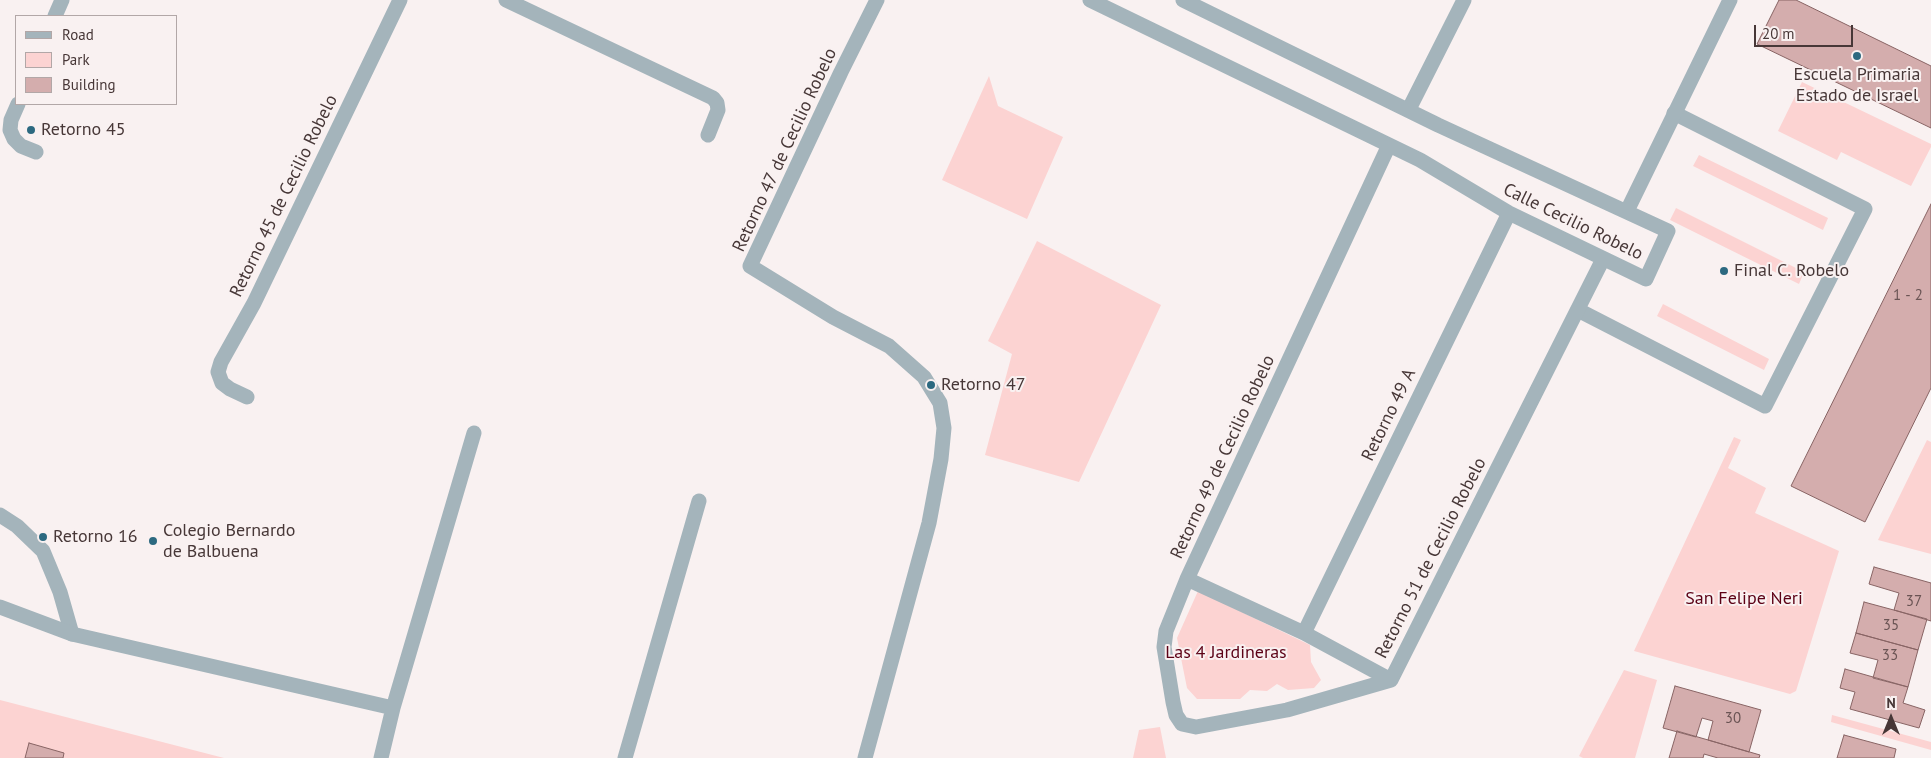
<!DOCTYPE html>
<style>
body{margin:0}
#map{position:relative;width:1931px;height:758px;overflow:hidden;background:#f9f1f1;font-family:"PT Sans",sans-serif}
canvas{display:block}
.legend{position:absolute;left:15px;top:15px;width:162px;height:90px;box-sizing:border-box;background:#f9f1f1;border:1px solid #b2a7a7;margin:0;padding:6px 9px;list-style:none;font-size:15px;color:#473737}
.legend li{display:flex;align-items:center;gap:10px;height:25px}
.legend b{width:25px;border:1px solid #b2a7a7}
.north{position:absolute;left:1866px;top:693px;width:50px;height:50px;-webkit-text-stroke:4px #f9f1f1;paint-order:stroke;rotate:0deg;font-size:14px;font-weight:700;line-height:20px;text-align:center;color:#473737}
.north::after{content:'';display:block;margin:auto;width:18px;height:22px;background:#473737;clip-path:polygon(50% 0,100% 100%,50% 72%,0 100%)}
.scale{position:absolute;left:1754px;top:25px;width:99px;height:22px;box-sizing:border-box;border:2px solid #473737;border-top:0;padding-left:6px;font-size:15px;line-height:18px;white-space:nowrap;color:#473737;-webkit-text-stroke:4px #f9f1f1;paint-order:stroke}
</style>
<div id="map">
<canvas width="1931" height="758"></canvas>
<ul class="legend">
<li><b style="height:6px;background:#a4b4bb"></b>Road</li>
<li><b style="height:14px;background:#fcd3d2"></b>Park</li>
<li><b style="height:14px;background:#d4adad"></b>Building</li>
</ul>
<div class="north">N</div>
<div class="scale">20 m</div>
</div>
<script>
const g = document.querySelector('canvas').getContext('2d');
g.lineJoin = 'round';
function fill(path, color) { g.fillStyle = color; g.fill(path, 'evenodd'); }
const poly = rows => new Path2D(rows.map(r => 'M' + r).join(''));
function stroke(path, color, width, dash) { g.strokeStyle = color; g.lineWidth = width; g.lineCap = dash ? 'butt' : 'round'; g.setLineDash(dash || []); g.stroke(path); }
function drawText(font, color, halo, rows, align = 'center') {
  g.font = font + ' "PT Sans",sans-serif'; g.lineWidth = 4; g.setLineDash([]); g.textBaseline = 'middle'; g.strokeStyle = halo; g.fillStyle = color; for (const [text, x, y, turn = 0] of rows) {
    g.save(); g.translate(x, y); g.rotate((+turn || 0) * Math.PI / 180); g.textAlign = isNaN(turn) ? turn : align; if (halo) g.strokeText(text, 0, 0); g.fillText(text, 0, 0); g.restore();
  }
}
const green = poly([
 [989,76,998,106,1063,137,1027,219,942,180],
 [1802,82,1931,144,1931,147,1911,186,1841,152,1837,160,1778,131],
 [1699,155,1828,218,1823,230,1693,166],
 [1676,208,1804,272,1799,284,1670,220],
 [1037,241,1161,305,1079,482,985,455,1012,354,988,341],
 [1663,304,1769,359,1764,370,1657,316],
 [1734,437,1741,440,1728,468,1766,488,1755,513,1839,551,1796,691,1790,694,1634,651],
 [1927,440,1931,442,1931,554,1878,540],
 [1198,591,1310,645,1311,662,1321,680,1314,688,1288,690,1277,684,1267,691,1250,690,1240,699,1197,699,1187,688,1177,638],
 [1624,670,1657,680,1635,758,1583,758,1579,756],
 [0,700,224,758,0,758],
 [1832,715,1931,742,1931,750,1831,722],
 [1160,727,1166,758,1133,758,1139,730]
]);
const building = poly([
 [1779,0,1796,0,1931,66,1931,128,1757,44,1779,0],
 [1931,204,1931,388,1865,522,1791,486,1931,204],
 [1874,567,1931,583,1931,621,1894,610,1899,593,1869,584,1874,567],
 [1864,602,1927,619,1918,650,1856,633,1864,602],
 [1856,633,1918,650,1908,687,1873,678,1878,660,1850,653,1856,633],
 [1845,669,1908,687,1903,703,1925,710,1919,728,1850,709,1855,692,1840,688,1845,669],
 [1675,686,1761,710,1749,752,1708,740,1713,721,1702,718,1696,737,1663,728,1675,686],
 [1677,731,1760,755,1759,758,1718,758,1704,754,1703,758,1669,758,1677,731],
 [1844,735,1896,749,1894,758,1837,758,1844,735],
 [29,743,64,753,63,758,25,758,29,743]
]);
const lane = poly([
 [1578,310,1765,406,1865,209,1674,113],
 [0,515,17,526,43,551,60,592,72,634]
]);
const street = poly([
 [506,0,713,98,717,103,718,110,708,135],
 [1090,0,1420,160,1509,213,1646,279,1668,231,1438,125,1183,0],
 [55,16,62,0],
 [18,104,11,120,10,130,14,139,21,146,36,152],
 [1409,109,1464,0],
 [1389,145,1187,579,1304,633,1391,680],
 [1627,211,1730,0],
 [247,397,230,389,222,383,218,372,221,362,254,303,400,0],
 [1187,579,1166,631,1164,647,1173,702,1176,715,1182,724,1196,727,1287,710,1391,680,1603,259],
 [0,607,72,634,393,708],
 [1304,633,1509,213],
 [381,758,393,708,474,433],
 [625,758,699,501],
 [865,758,929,523,941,459,944,428,940,403,924,377,889,346,833,317,750,266,841,72,877,0]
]);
const markers = [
 [1857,56,5,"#2c6980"],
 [31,130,5,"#2c6980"],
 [1724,271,5,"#2c6980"],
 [931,385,5,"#2c6980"],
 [43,537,5,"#2c6980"],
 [153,541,5,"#2c6980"]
];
const numberNames = [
 ["1 - 2",1908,296],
 ["37",1914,602],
 ["35",1891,626],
 ["33",1890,656],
 ["30",1733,719]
];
const poiNames = [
 ["Escuela Primaria",1857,75,"center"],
 ["Estado de Israel",1857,96,"center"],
 ["Retorno 45",41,130],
 ["Final C. Robelo",1734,271],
 ["Retorno 47",941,385],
 ["Colegio Bernardo",163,531],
 ["de Balbuena",163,552],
 ["Retorno 16",53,537]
];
const streetNames = [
 ["Retorno 47 de Cecilio Robelo",785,150,-65],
 ["Retorno 45 de Cecilio Robelo",284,196,-64],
 ["Calle Cecilio Robelo",1573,222,26],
 ["Retorno 49 A",1389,415,-64],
 ["Retorno 49 de Cecilio Robelo",1223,457,-65],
 ["Retorno 51 de Cecilio Robelo",1431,558,-63]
];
const parkNames = [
 ["San Felipe Neri",1744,599],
 ["Las 4 Jardineras",1226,653]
];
fill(green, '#fcd3d2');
fill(building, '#d4adad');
stroke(building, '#886464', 1);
stroke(lane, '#a4b4bb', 15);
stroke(street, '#a4b4bb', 15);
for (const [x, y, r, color] of markers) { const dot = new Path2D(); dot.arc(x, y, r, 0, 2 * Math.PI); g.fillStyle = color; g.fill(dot); stroke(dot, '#f9f1f1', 2); }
drawText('15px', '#6a5454', null, numberNames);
drawText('18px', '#473737', '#f9f1f1', poiNames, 'left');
drawText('18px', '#473737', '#f9f1f1', streetNames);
drawText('18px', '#5c0216', '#f9f1f1', parkNames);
</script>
